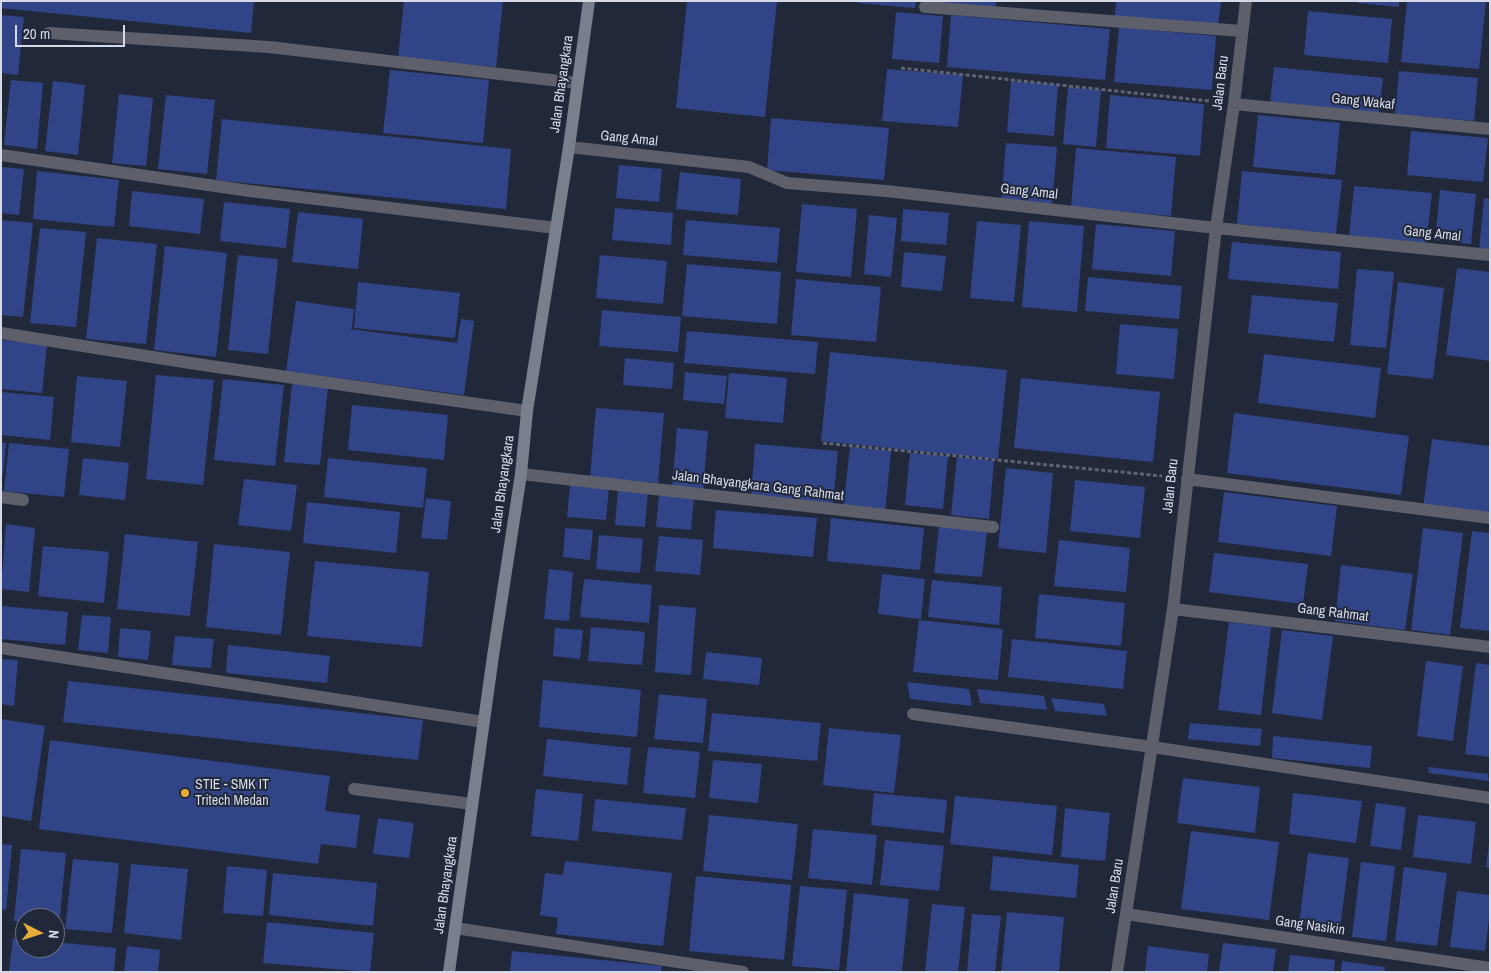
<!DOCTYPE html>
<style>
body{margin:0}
#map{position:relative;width:1491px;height:973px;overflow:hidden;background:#21283a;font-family:"Archivo Narrow",sans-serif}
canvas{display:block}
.frame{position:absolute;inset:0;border:2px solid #d6dae7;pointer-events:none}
.north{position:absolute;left:15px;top:908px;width:50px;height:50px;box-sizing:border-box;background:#21283a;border:1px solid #696f7f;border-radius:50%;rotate:95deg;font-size:14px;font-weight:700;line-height:20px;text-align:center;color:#d6dae7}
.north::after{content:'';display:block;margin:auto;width:18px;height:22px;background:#e7ac37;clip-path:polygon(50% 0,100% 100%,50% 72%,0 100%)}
.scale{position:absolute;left:15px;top:25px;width:110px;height:22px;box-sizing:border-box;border:2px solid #d6dae7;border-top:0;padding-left:6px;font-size:15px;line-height:18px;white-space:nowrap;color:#d6dae7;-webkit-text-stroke:4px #21283a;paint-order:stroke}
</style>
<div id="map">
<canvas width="1491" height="973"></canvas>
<div class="frame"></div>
<div class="north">N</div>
<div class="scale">20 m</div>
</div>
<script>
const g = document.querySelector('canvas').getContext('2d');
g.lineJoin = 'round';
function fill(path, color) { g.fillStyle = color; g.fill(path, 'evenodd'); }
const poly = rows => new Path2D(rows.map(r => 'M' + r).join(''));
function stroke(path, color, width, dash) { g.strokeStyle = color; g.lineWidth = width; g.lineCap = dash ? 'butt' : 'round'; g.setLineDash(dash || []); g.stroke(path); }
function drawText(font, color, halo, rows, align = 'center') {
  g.font = font + ' "Archivo Narrow",sans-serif'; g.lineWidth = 4; g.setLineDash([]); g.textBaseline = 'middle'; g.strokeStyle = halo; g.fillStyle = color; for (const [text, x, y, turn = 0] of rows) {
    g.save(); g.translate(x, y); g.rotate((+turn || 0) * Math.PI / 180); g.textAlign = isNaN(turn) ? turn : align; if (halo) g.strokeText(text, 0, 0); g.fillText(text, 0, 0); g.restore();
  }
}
const building = poly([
 [1,1,254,1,251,33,1,8],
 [404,1,503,1,496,67,398,58],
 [687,1,777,1,765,117,676,108],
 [858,1,916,1,915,8,858,3],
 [926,1,996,1,995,10],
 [1116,1,1221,1,1218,25,1115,16],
 [1358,1,1399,1,1399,7,1358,3],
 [1407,1,1486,1,1479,69,1401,62],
 [1308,11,1392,19,1388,63,1304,55],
 [896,12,943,16,939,63,892,59],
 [1,15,24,17,18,75,1,73],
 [951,15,1110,29,1105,80,947,67],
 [1119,27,1216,36,1212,90,1114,82],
 [1274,67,1383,78,1379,114,1270,103],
 [887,69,963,75,958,127,882,121],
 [390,70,489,80,483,143,383,133],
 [1399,71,1478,78,1474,121,1395,114],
 [11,80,43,83,37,149,4,145],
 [53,81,85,85,78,155,45,151],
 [1011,81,1058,85,1054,136,1007,132],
 [1068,87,1101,90,1096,147,1063,144],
 [119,94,153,98,146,166,112,163],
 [166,95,215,100,207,174,158,169],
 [1110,95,1204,104,1200,156,1106,148],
 [1258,115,1340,123,1335,175,1253,167],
 [771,118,889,128,884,180,767,170],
 [222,119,511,149,506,209,216,180],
 [1411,131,1488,138,1483,182,1407,175],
 [1006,143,1057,147,1052,207,1001,202],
 [1076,148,1176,157,1171,216,1071,207],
 [619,165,662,169,659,202,616,198],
 [1,167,24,169,19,215,1,213],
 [37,171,119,180,114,227,33,219],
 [1242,171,1342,180,1336,234,1237,224],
 [680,172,741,179,738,215,676,209],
 [1354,186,1432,193,1426,244,1349,237],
 [1440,190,1476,194,1471,244,1435,240],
 [132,191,204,199,200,234,129,226],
 [1484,198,1490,199,1490,251,1479,250],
 [224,202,290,209,286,248,220,241],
 [802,204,857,209,851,277,796,272],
 [615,208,673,213,671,245,612,240],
 [903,209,949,213,946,245,901,241],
 [298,212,363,219,358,269,292,262],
 [869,215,897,218,891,277,864,274],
 [1,220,33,223,23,317,1,315],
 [686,220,780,228,777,263,683,255],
 [977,221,1021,225,1014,302,970,298],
 [1029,221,1084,226,1077,312,1022,307],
 [1096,224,1175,231,1171,276,1092,269],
 [40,228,86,232,76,327,30,323],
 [97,238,157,244,146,344,86,339],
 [1232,242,1341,252,1338,289,1228,279],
 [165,246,227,253,216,357,154,350],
 [904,252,946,256,942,291,901,287],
 [238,255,278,259,268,354,228,350],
 [600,255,667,261,663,304,596,298],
 [687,264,781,272,777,324,682,316],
 [1457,268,1490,272,1490,361,1446,355],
 [1357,269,1394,272,1386,348,1350,345],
 [1088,277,1182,286,1179,319,1085,311],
 [796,279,881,287,876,342,791,335],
 [358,282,460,293,455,338,354,328],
 [1398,282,1444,288,1433,379,1387,374],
 [1252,295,1338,303,1334,342,1248,333],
 [296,301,354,309,352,328,350,329,457,343,461,319,474,321,464,395,286,371],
 [602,310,681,317,678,352,599,346],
 [1120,324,1178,329,1174,379,1116,374],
 [687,331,818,342,815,374,684,363],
 [1,340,47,345,42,393,1,389],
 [830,352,1007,370,998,459,821,441],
 [1264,354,1381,368,1375,418,1258,403],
 [625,358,674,363,672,389,623,385],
 [685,372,727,376,724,404,683,400],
 [729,373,787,378,783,423,725,418],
 [156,375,214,380,203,485,146,479],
 [77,376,127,381,120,447,71,442],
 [1021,378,1160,392,1153,462,1014,448],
 [223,379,284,385,275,466,214,460],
 [292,383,328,387,320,465,284,462],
 [1,392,54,397,50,440,1,435],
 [352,405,448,415,444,460,348,450],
 [596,408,664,413,658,483,590,477],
 [1234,413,1409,436,1401,495,1227,473],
 [677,428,708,431,703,492,672,489],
 [1432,439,1490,446,1490,517,1423,508],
 [1,442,6,443,3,475,1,475],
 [9,443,69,449,64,497,4,491],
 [755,444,838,451,833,505,751,497],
 [850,447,891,451,885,513,843,509],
 [910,453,948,456,943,509,905,505],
 [957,457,994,461,989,519,951,515],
 [83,458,129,463,125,500,79,495],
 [328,458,427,468,423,508,324,497],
 [1006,468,1053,473,1046,553,998,548],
 [244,479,297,485,291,531,238,525],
 [1075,480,1145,487,1140,538,1070,531],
 [570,485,609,488,606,520,567,517],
 [618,489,648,491,645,527,615,525],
 [1224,492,1337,506,1331,556,1218,542],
 [659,494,694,497,691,530,656,527],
 [426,498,451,501,447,540,421,538],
 [307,502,400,512,396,553,303,543],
 [716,510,817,518,813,557,713,548],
 [831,518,924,528,920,570,827,561],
 [6,524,35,528,29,592,1,589],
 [939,526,987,531,982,577,934,573],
 [565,528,593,530,590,560,563,557],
 [1423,528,1463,533,1450,635,1411,630],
 [1472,531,1490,533,1490,631,1460,628],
 [125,534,198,542,190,616,117,609],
 [599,535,643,539,640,573,596,569],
 [659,536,703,540,700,575,655,571],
 [1059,540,1130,548,1126,592,1054,586],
 [214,544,290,552,281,635,206,627],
 [43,546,109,552,104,603,38,596],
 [1214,553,1308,564,1303,604,1209,592],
 [315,561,429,572,422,647,307,636],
 [1341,565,1413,574,1405,630,1335,621],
 [549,569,573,572,569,621,544,619],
 [882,574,925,579,921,619,878,614],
 [584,579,652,585,649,623,580,617],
 [932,580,1002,587,999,625,928,617],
 [1039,594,1125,603,1121,646,1035,638],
 [659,605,696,608,691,675,655,672],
 [1,606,68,612,65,645,1,639],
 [82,615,111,617,108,653,78,650],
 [919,620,1003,629,998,680,913,672],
 [1229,622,1271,627,1261,715,1218,710],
 [591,627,645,632,642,665,588,661],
 [120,628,151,631,148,660,118,657],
 [555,628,583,630,580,659,553,656],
 [1282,630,1333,636,1322,720,1272,713],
 [175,636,214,639,211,668,172,665],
 [1012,639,1127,651,1123,689,1008,677],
 [228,645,330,656,327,683,226,673],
 [706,652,762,658,759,685,703,679],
 [1,659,18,660,14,706,1,704],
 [1426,661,1463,666,1453,741,1417,736],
 [1476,663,1490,665,1490,757,1465,754],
 [543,680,641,690,637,737,539,727],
 [68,681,423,720,418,760,63,722],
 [907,682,969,689,972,706,910,699],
 [977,689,1044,696,1047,710,980,703],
 [659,694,707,699,703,743,654,739],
 [1051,698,1104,704,1107,716,1055,711],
 [712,713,821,723,817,761,708,751],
 [1,719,45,726,31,821,1,816],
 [1190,723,1262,729,1260,746,1188,739],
 [829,728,901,735,894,793,823,785],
 [1273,736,1372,746,1370,768,1272,758],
 [547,739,631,748,627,785,543,776],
 [50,740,330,776,325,811,360,815,356,848,321,844,318,864,39,829],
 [648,747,700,752,695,798,643,793],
 [713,760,762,764,758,803,709,798],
 [1428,767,1488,774,1489,781,1429,773],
 [1183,778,1260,787,1255,833,1177,823],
 [536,789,583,794,578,841,531,836],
 [874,793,947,800,944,833,871,825],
 [1293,793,1362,801,1356,843,1289,834],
 [955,796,1057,806,1052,855,950,844],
 [595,799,686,808,682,840,592,831],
 [1376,803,1406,807,1401,850,1370,846],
 [1065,808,1110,813,1105,861,1061,857],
 [709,815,798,824,792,880,703,871],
 [1418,815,1476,822,1471,864,1413,857],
 [378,818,414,823,409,858,373,854],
 [813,829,877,835,872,885,808,878],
 [1191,831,1279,842,1269,920,1181,909],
 [885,840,944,846,939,891,880,885],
 [1,844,12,845,6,910,1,909],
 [1489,844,1490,844,1490,868,1486,867],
 [21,849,66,853,59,926,55,925,55,918,25,918,25,922,14,921],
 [1308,853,1349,858,1340,929,1299,924],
 [993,856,1079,865,1076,898,990,890],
 [73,859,119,863,112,933,65,929],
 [565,861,672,873,663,946,556,934,558,918,540,915,545,873,563,875],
 [1361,862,1395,866,1386,941,1352,937],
 [131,864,188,869,181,940,124,933],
 [227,866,267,870,263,916,223,913],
 [1404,867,1447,873,1437,946,1395,941],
 [273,873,377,883,373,926,269,915],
 [696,876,791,885,784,960,689,951],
 [800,886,847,890,839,970,792,966],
 [1457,891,1490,895,1490,911,1485,951,1450,947],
 [854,893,909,899,902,972,846,972],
 [932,904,965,907,958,972,925,972],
 [1007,912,1064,917,1059,972,1001,972],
 [972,914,1001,916,995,972,967,972],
 [267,922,374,933,370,972,263,963],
 [13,938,25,939,25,948,55,948,55,942,116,948,114,972,9,972],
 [1223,943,1276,949,1273,972,1219,972],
 [127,946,160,950,158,972,124,972],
 [1148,946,1209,954,1207,972,1145,972],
 [512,951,662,966,661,972,510,972],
 [1290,955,1335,960,1334,972,1288,972],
 [1342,961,1385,967,1384,972,1341,972]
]);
const path = poly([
 [901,68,1209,101],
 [823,443,1162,476]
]);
const service = poly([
 [49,33,269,47,577,83],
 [354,789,472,804]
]);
const minor = poly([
 [925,7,1242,31],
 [1234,104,1490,129],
 [569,147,749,167,787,183,886,191,1216,228,1490,255],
 [1,155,250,191,556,228],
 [1,333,203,365,527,411],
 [521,474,993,527],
 [1187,479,1490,518],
 [1,497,23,500],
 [1173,609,1490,647],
 [1,648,484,722],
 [913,714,1152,747,1490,798],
 [1126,914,1490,968],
 [455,928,743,972],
 [1117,972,1173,609,1216,228,1234,104,1246,1]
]);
const secondary = poly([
 [449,972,493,656,521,474,527,411,569,147,589,1]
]);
const markers = [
 [185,793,5,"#e7ac37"]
];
const streetNames = [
 ["Jalan Baru",1221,83,-83],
 ["Jalan Bhayangkara",562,84,-82],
 ["Gang Wakaf",1363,102,6],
 ["Gang Amal",629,139,6],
 ["Gang Amal",1029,192,6],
 ["Gang Amal",1432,234,6],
 ["Jalan Bhayangkara",503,484,-82],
 ["Jalan Bhayangkara Gang Rahmat",758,486,7],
 ["Jalan Baru",1171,486,-84],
 ["Gang Rahmat",1333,613,7],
 ["Jalan Bhayangkara",446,885,-82],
 ["Jalan Baru",1115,886,-81],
 ["Gang Nasikin",1310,926,8]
];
const poiNames = [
 ["STIE - SMK IT",195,785],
 ["Tritech Medan",195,801]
];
fill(building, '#324488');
stroke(path, '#5e6474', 3, [4, 2.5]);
stroke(service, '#5d606a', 12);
stroke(minor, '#5d606a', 12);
stroke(secondary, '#7a7f8e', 12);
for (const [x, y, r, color] of markers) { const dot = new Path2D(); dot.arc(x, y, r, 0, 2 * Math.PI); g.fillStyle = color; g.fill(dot); stroke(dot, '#21283a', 2); }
drawText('14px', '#d6dae7', '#21283a', streetNames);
drawText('14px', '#d6dae7', '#21283a', poiNames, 'left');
</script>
